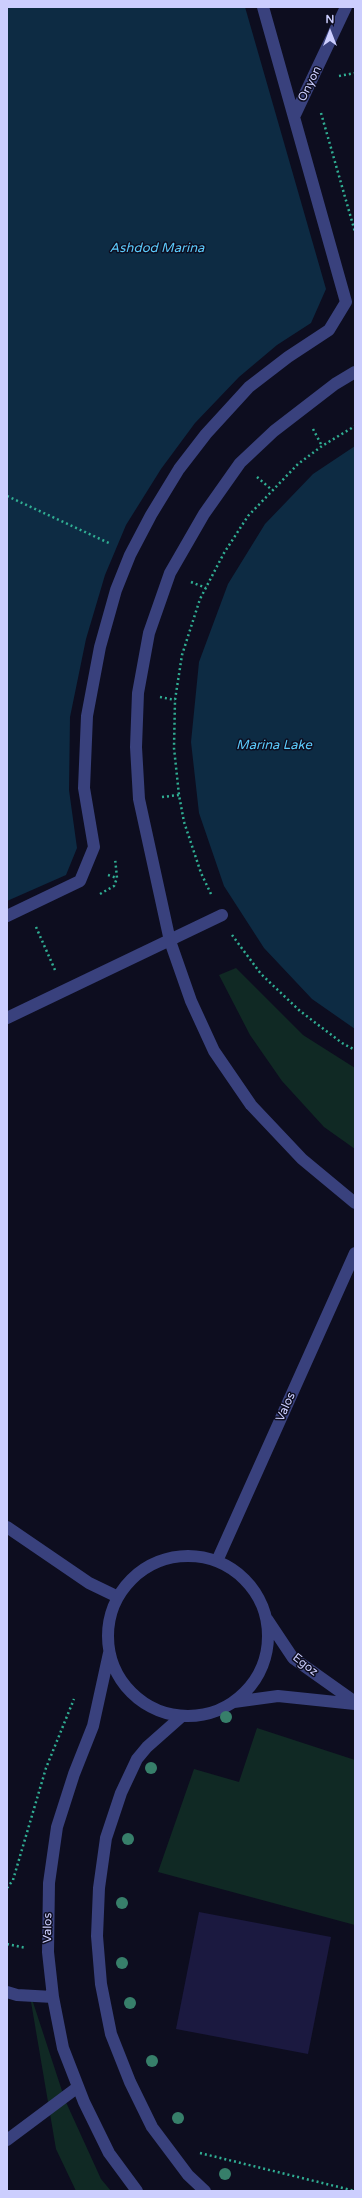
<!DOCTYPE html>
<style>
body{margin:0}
#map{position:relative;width:362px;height:2198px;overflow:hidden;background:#0d0d1f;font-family:"Varela Round",sans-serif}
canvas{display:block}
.frame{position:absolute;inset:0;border:8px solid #cccefe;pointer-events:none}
.north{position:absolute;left:310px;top:12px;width:40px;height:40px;-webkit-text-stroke:3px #0d0d1f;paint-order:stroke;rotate:0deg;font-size:11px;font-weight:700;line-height:16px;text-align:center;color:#cccefe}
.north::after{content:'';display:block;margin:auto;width:14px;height:18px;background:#cccefe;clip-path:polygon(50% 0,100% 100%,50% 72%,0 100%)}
</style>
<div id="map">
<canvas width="362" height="2198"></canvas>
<div class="frame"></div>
<div class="north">N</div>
</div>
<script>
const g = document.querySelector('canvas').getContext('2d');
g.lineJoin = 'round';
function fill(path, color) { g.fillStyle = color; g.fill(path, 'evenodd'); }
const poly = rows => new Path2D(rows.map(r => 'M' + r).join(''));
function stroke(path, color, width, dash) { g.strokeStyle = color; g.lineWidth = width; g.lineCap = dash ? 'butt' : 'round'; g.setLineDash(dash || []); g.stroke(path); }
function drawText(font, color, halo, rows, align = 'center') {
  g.font = font + ' "Varela Round",sans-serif'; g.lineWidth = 3; g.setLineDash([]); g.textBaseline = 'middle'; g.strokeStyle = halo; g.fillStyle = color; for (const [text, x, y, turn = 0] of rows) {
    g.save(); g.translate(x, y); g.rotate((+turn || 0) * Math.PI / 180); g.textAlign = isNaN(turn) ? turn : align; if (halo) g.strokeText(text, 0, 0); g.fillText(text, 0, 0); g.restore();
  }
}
const green = poly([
 [236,968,303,1035,355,1068,355,1149,324,1127,282,1081,250,1035,219,975],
 [257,1728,355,1760,355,1925,158,1872,194,1769,239,1782],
 [29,1990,65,2100,101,2179,111,2191,76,2191,56,2149]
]);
const water = poly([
 [7,7,245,7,326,289,311,323,277,345,239,377,195,423,161,469,126,525,105,575,86,639,70,717,69,790,77,848,66,875,7,901],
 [355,446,355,1029,312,999,264,948,224,886,199,813,191,742,199,662,228,584,265,524,313,474]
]);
const building = poly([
 [199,1912,331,1937,308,2054,176,2029]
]);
const path = poly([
 [339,76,355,73],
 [321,113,355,232],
 [313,429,322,446],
 [257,477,272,490],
 [7,496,111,544],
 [191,582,206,588],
 [160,697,175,700],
 [162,797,179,795],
 [108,875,117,878],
 [100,894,114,886,117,878,115,858],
 [211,894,201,873,184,822,179,795,174,748,175,700,182,655,200,599,224,553,248,516,298,464,322,446,355,426],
 [36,927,55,970],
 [232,935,261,974,300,1011,342,1043,355,1050],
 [7,1888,13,1880,46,1768,74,1699],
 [7,1944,26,1948],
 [200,2153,355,2191]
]);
const minor = poly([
 [294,117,346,7],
 [355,372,335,384,274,431,240,463,204,514,170,573,149,633,138,693,136,747,139,799,170,941,191,1001,214,1051,251,1105,302,1159,355,1203],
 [7,916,80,881,94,847,84,788,87,716,100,647,116,590,130,555,151,515,179,469,206,434,249,387,288,357,329,330,346,302,263,7],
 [7,1018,222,915],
 [7,1527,89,1583,118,1597],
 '108 1636a80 80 0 1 1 160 0a80 80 0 1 1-160 0Z',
 [217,1561,355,1253],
 [267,1619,293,1658,355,1702],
 [109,1653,93,1726,74,1774,57,1827,49,1883,48,1952,53,1997,63,2048,84,2102,109,2153,137,2191],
 [234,1702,278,1696,355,1704],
 [182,1716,147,1747,137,1759,121,1793,106,1838,99,1888,97,1936,101,1984,111,2034,130,2082,152,2127,188,2175,205,2191],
 [7,1992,17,1995,53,1997],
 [7,2140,78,2087]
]);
const trees = [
 [226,1717],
 [151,1768],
 [128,1839],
 [122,1903],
 [122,1963],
 [130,2003],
 [152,2061],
 [178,2118],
 [225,2174]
];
const streetNames = [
 ["Onyon",310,84,-64],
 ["Valos",286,1407,-66],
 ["Egoz",305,1665,38],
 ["Valos",48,1928,-89]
];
const waterNames = [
 ["Ashdod Marina",157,249],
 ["Marina Lake",274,746]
];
fill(green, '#102924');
fill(water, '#0d2b43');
fill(building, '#1b1940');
stroke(path, '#30ae93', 2.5, [2, 3]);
stroke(minor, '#39417d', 12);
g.fillStyle = '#377f6a';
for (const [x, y] of trees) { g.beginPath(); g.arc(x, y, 6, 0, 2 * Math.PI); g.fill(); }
drawText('12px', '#cccefe', '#0d0d1f', streetNames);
drawText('italic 13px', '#5ccbfc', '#0d0d1f', waterNames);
</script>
